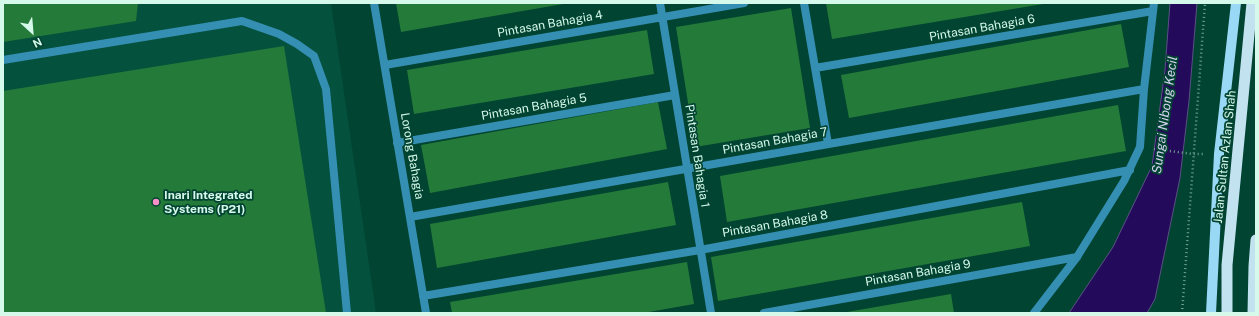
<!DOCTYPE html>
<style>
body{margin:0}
#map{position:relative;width:1259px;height:316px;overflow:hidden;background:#024432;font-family:"Public Sans",sans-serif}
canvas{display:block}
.frame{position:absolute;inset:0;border:4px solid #d5f9ea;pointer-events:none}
.north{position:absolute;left:12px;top:12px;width:40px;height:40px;-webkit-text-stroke:3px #024432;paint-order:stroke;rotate:154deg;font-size:11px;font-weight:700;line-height:16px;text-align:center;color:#d5f9ea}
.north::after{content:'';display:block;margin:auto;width:14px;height:18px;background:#d5f9ea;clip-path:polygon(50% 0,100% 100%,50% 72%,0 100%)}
</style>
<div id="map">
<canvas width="1259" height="316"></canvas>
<div class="frame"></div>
<div class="north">N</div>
</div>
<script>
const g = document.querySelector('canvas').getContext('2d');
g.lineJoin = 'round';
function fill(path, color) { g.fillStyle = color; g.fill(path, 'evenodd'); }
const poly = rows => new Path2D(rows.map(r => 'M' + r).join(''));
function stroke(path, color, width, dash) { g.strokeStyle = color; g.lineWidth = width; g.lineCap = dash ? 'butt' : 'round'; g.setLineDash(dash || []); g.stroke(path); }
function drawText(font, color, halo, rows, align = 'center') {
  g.font = font + ' "Public Sans",sans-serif'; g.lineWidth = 3.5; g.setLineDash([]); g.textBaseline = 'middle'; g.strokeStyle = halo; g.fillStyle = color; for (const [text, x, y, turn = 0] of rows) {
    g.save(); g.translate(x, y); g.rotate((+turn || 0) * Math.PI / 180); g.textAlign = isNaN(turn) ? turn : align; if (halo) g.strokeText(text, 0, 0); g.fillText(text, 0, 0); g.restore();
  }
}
const built = poly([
 [3,3,331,3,376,313,3,313]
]);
const water = poly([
 [1170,3,1197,3,1189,101,1180,178,1155,299,1147,313,1069,313,1113,247,1152,166,1165,70,1170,3]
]);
const building = poly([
 [3,3,138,3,136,21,3,42],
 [396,3,563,3,563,4,401,32],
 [826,3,1043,3,1043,4,832,39],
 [791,8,810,128,695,147,676,27],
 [1121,24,1129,67,849,118,841,75],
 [647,30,654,74,414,114,407,70],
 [284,46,326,313,3,313,3,91],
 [658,102,667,149,430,193,421,145],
 [1118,105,1126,151,727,222,720,176],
 [668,182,676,225,437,268,430,224],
 [1022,202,1030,246,718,301,711,257],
 [687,262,694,304,643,313,452,313,450,302],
 [951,294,954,313,848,313,847,312]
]);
const path = poly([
 [1154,149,1193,154,1204,154],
 [1182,313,1205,3]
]);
const service = poly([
 [3,60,242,21,279,34,297,44,314,56,326,89,347,313]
]);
const minor = poly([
 [374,3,426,313],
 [660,3,711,313],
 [804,3,828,144],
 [385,65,744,3],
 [815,68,1153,11],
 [397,143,675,95],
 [410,217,1144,89],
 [423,296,700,250,1130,170],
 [764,313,1077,257],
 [1034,313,1077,257,1124,181,1140,147,1144,89,1154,3]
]);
const primary = poly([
 [1211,313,1219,154,1236,3]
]);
const trunk = poly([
 [1227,313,1227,265,1252,3],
 [1253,313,1254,266,1256,240]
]);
const markers = [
 [156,202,4,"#fa8fc8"]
];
const streetNames = [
 ["Pintasan Bahagia 4",550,24,-10],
 ["Pintasan Bahagia 6",982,28,-10],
 ["Pintasan Bahagia 5",534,107,-10],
 ["Pintasan Bahagia 7",775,141,-10],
 ["Lorong Bahagia",412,156,80],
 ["Pintasan Bahagia 1",697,156,81],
 ["Jalan Sultan Azlan Shah",1225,157,-84],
 ["Pintasan Bahagia 8",775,224,-10],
 ["Pintasan Bahagia 9",918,273,-10]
];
const poiNames = [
 ["Inari Integrated",164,195],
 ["Systems (P21)",164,209]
];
const waterNames = [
 ["Sungai Nibong Kecil",1165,115,-82]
];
fill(built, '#04513e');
fill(water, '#240a5a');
stroke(water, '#595285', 1);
fill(building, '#247a39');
stroke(path, '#72a493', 2.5, [1, 3]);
stroke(service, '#358fb3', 8);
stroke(minor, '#358fb3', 8);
stroke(primary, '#9ad9f5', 10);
stroke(trunk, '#c3e2f0', 11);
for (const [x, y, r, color] of markers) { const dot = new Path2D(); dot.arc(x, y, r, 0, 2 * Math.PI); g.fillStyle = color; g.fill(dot); stroke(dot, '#024432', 1.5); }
drawText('12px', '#d5f9ea', '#024432', streetNames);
drawText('bold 12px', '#d5f9ea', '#024432', poiNames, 'left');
drawText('italic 13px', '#d5d4f0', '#024432', waterNames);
</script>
